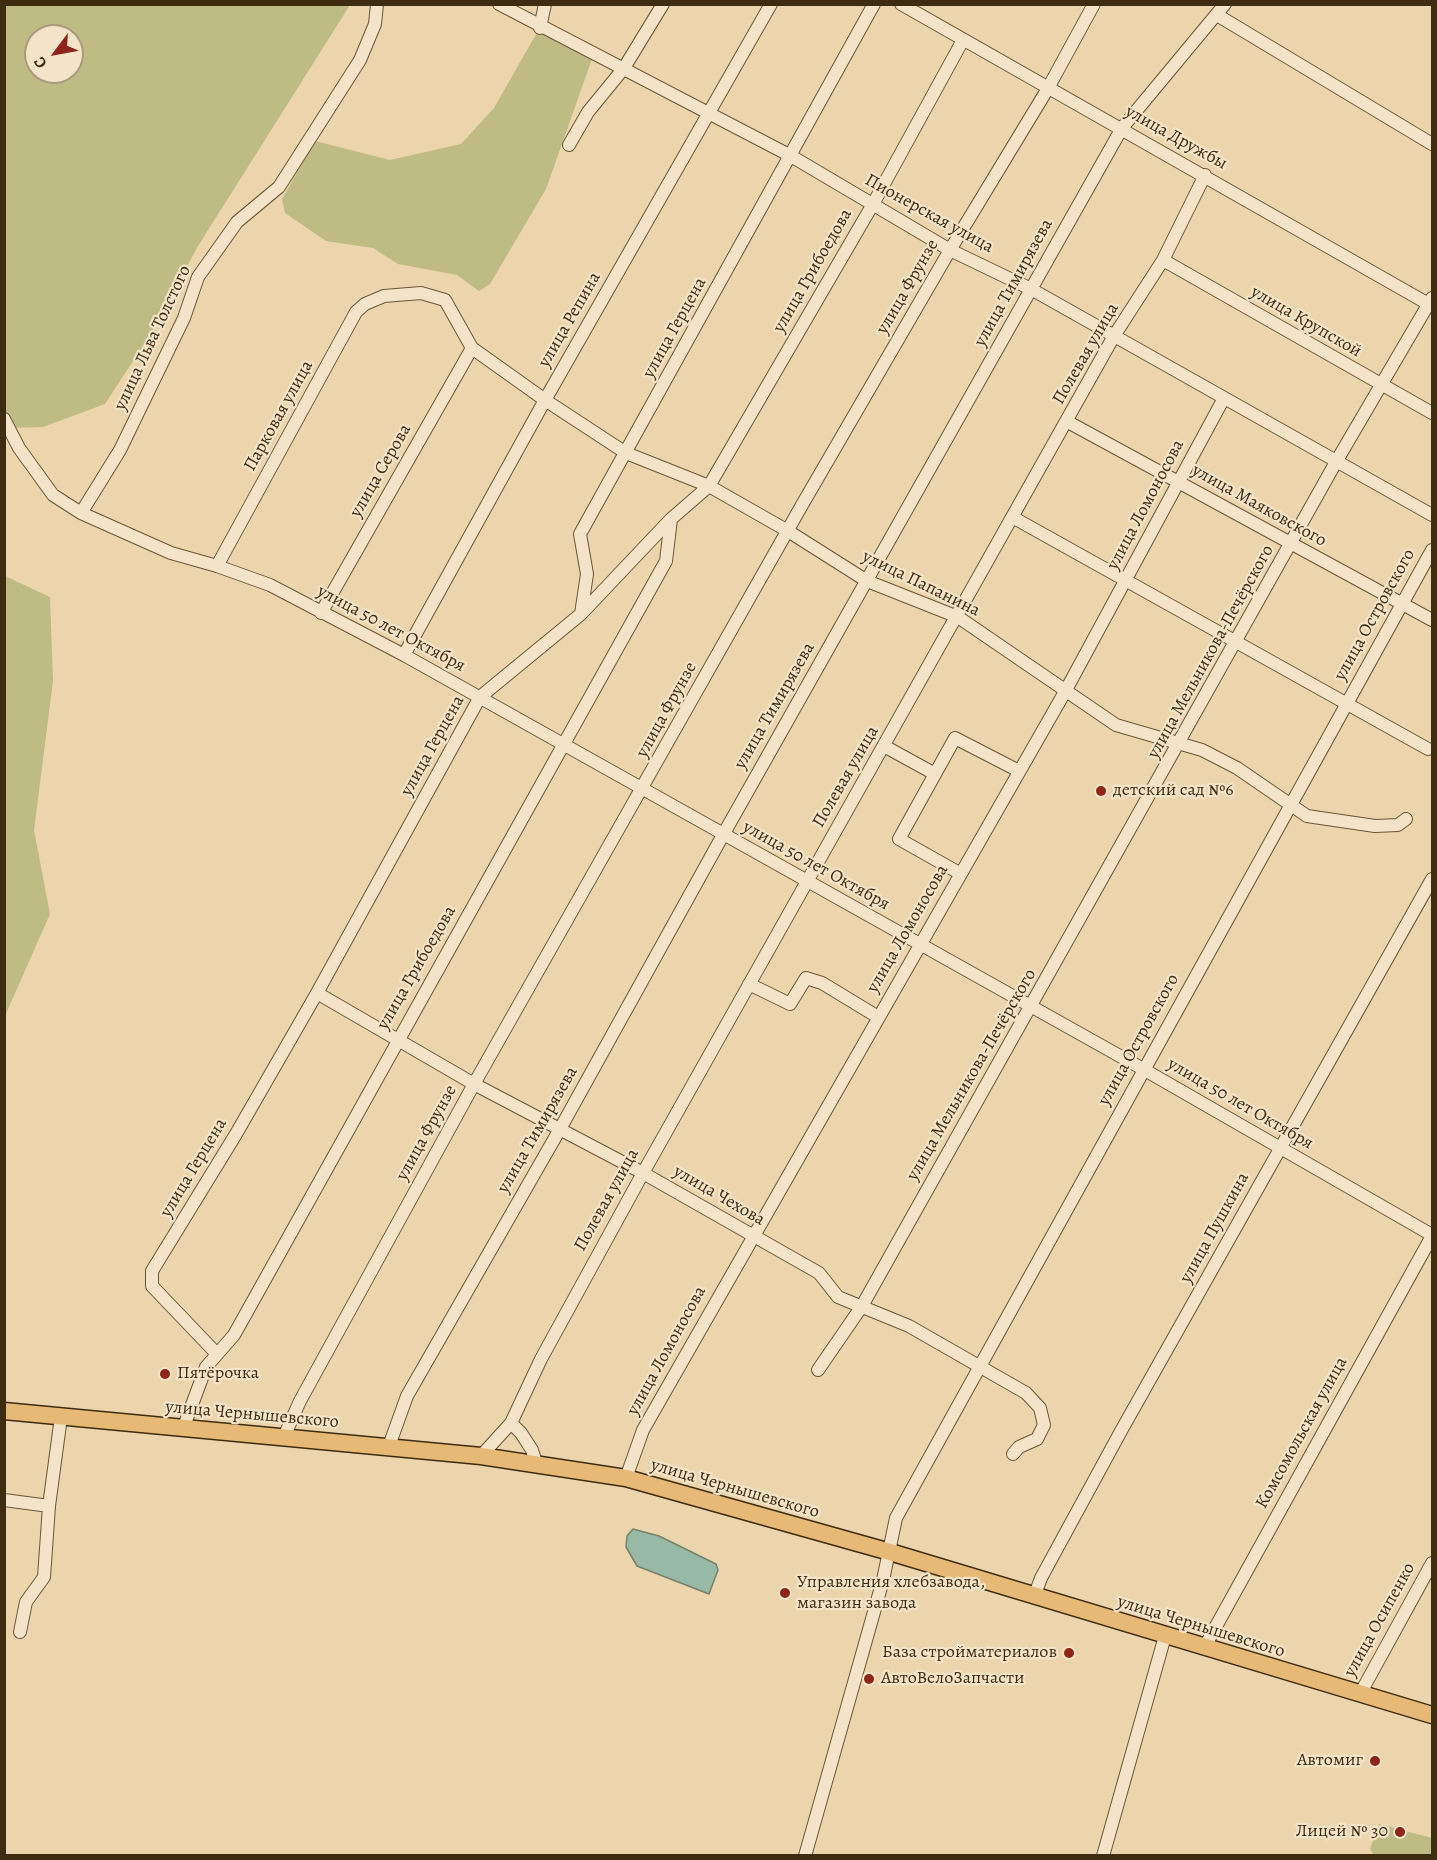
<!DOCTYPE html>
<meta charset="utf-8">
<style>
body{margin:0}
#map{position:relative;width:1437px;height:1860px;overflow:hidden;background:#ecd5ac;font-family:Alegreya,serif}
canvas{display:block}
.frame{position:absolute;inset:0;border:6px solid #3e2c10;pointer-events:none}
.north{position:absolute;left:24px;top:24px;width:60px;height:60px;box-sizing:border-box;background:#f3e4c9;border:2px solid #ab9a7f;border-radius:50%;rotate:238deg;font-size:16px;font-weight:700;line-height:24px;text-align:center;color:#3e2c10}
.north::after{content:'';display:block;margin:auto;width:21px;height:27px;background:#8f2418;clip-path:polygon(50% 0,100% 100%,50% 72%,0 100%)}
</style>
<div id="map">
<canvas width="1437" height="1860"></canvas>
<div class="frame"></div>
<div class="north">С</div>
</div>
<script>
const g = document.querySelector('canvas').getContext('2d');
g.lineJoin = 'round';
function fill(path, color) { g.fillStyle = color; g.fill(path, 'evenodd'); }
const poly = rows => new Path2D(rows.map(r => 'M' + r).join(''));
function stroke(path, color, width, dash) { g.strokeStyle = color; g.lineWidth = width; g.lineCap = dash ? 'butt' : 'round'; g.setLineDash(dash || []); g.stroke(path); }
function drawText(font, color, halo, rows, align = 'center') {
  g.font = font + ' Alegreya,serif'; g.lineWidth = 4.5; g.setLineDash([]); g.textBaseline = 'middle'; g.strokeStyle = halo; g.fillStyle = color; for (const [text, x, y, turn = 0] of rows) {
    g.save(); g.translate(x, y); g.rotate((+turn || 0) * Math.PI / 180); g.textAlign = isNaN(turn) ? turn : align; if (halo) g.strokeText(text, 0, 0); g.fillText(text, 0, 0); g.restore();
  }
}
const green = poly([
 [4,5,350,5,198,246,150,335,105,404,43,427,5,428],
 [36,36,72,36,72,72,36,72],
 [539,29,593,56,546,189,490,284,479,291,457,275,398,264,373,248,326,241,285,213,282,199,315,141,390,160,461,144,494,108],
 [5,576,50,597,53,681,34,830,50,914,5,1016],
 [1379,1824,1432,1838,1432,1855,1373,1854,1370,1849]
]);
const water = poly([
 [633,1529,659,1536,716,1564,718,1570,709,1594,637,1566,626,1547,627,1536,633,1529]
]);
const minor = poly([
 [499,4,791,156,950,250,1031,289,1432,515],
 [901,4,1432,306],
 [1217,15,1432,144],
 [540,28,545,4],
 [569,145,588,112,624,68,663,4],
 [1163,260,1432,413],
 [4,419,19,448,53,495,81,513,171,553,217,566,270,585,404,655,1143,1069,1432,1235],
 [1068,422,1432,620],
 [81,513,120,450,184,318,198,277,237,222,279,187,360,60,375,24,377,4],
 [1014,518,1428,749],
 [217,566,356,312,365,304,384,296,421,293,445,300,472,348,545,400,626,453,709,486,788,531,867,581,958,617,1116,725,1202,750,1237,768,1307,816,1375,826,1398,825,1406,819],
 [321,613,472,348],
 [581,614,671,519,709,486,873,204,963,40],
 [404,655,545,400,771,4],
 [884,746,935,774],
 [961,874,899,839,955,738,1019,771],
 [749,984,790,1004,806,978,822,983,878,1017],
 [317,993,474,1084,643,1173,819,1273,838,1297,909,1326,1026,1393,1040,1408,1044,1425,1037,1439,1019,1447,1013,1454],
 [216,1353,152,1286,152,1271,236,1134,317,993,480,697,581,614,587,574,580,534,874,4],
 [818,1370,862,1306,1336,462,1432,298],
 [511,1423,521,1433,532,1450,536,1463],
 [183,1429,206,1367,234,1335,666,561,671,519],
 [283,1439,300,1401,474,1084,802,505,950,250,1047,90,1094,4],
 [389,1446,407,1396,560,1129,723,835,1122,128,1225,4],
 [481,1456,511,1423,541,1359,643,1173,1114,336,1163,260,1205,175],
 [626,1478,643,1430,1066,690,1224,398],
 [4,1500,49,1506],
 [1034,1597,1041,1578,1121,1431,1432,879],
 [20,1632,26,1602,44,1577,49,1506,61,1417],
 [1204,1648,1432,1236],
 [1360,1694,1432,1563],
 [805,1856,883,1580,896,1518,1432,550],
 [1103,1856,1165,1636]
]);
const major = poly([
 [4,1411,481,1456,626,1478,890,1552,1432,1715]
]);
const markers = [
 [1101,791,6,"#8f2418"],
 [165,1374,6,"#8f2418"],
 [785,1593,6,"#8f2418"],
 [1069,1653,6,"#8f2418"],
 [869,1679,6,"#8f2418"],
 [1375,1761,6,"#8f2418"],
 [1400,1832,6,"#8f2418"]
];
const streetNames = [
 ["улица Дружбы",1176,138,29],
 ["Пионерская улица",929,214,29],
 ["улица Грибоедова",813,271,-60],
 ["улица Тимирязева",1014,283,-61],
 ["улица Фрунзе",908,287,-60],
 ["улица Репина",570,320,-60],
 ["улица Крупской",1306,322,30],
 ["улица Герцена",675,328,-61],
 ["улица Льва Толстого",153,338,-65],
 ["Полевая улица",1086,354,-60],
 ["Парковая улица",279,416,-61],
 ["улица Серова",381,471,-60],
 ["улица Ломоносова",1146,505,-62],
 ["улица Маяковского",1259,506,29],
 ["улица Папанина",921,584,26],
 ["улица Островского",1375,615,-61],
 ["улица 50 лет Октября",391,629,28],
 ["улица Мельникова-Печёрского",1211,652,-61],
 ["улица Тимирязева",775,706,-60],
 ["улица Фрунзе",667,710,-61],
 ["улица Герцена",433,746,-61],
 ["Полевая улица",846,777,-60],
 ["улица 50 лет Октября",816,866,29],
 ["улица Ломоносова",908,929,-60],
 ["улица Грибоедова",417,968,-60],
 ["улица Островского",1139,1040,-61],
 ["улица Мельникова-Печёрского",972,1075,-60],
 ["улица 50 лет Октября",1240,1104,30],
 ["улица Тимирязева",538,1130,-60],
 ["улица Фрунзе",427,1133,-61],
 ["улица Герцена",194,1168,-59],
 ["улица Чехова",719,1196,30],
 ["Полевая улица",607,1200,-61],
 ["улица Пушкина",1215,1228,-61],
 ["улица Ломоносова",667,1351,-61],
 ["улица Чернышевского",252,1415,5],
 ["Комсомольская улица",1302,1433,-61],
 ["улица Чернышевского",735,1489,16],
 ["улица Осипенко",1380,1620,-61],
 ["улица Чернышевского",1201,1627,17]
];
const poiNames = [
 ["детский сад №6",1113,791],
 ["Пятёрочка",177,1374],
 ["Управления хлебзавода,",797,1583],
 ["магазин завода",797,1604],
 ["База стройматериалов",1057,1653,"right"],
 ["АвтоВелоЗапчасти",881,1679],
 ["Автомиг",1363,1761,"right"],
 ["Лицей № 30",1388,1832,"right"]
];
fill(green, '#bebb85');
fill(water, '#99b9a7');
stroke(water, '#75816b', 1.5);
stroke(minor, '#6a5637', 14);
stroke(major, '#3e2c10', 19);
stroke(minor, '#f3e4c9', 12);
stroke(major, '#e6ba76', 16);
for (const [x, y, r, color] of markers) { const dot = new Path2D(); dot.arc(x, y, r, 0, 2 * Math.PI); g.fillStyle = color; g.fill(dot); stroke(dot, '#f3e4c9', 2); }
drawText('18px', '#3e2c10', '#f3e4c9', streetNames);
drawText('18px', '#3e2c10', '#f3e4c9', poiNames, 'left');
</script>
